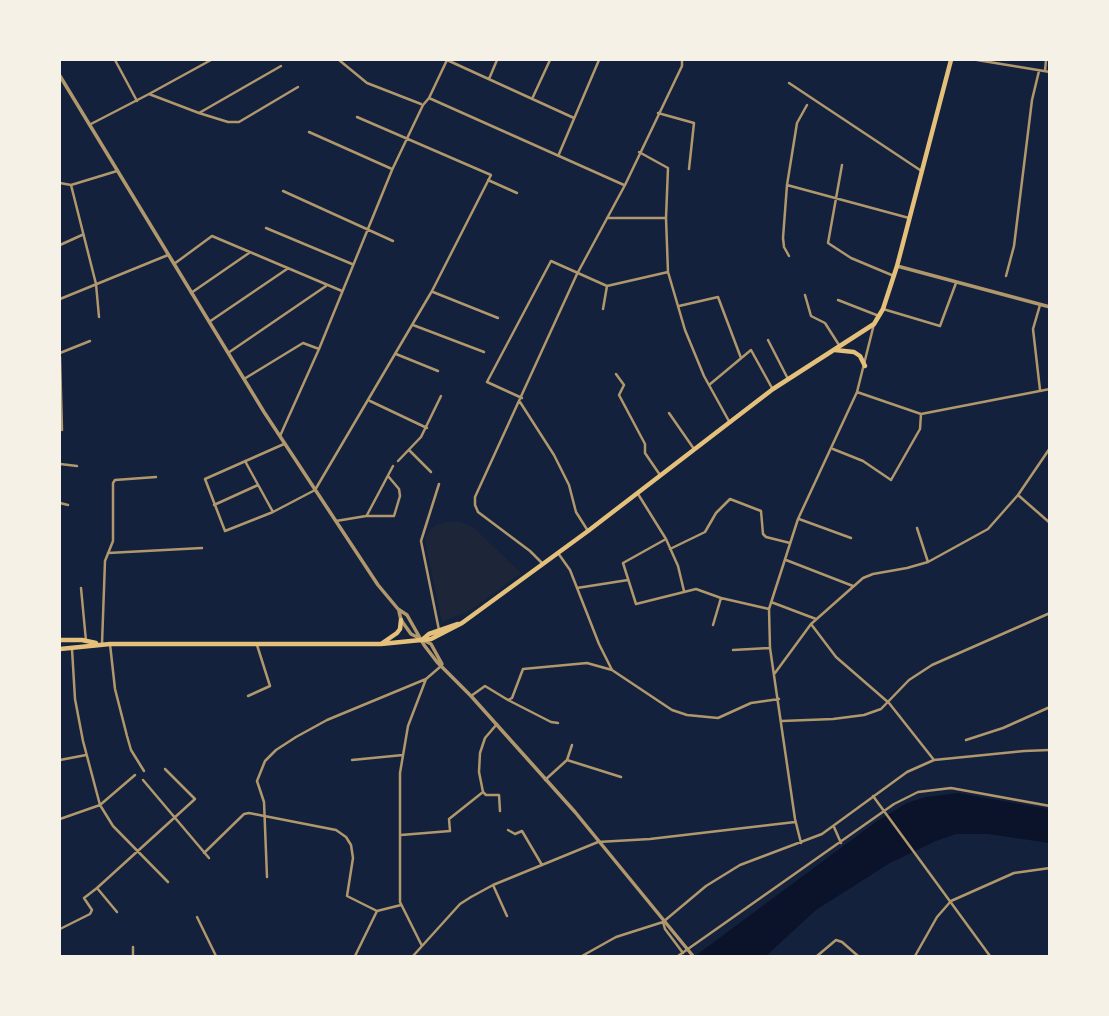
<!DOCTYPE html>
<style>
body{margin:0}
#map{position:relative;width:1109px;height:1016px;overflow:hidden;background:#14213d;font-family:"Roboto Condensed",sans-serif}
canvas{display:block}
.frame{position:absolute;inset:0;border:61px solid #f6f1e7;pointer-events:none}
</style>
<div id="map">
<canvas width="1109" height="1016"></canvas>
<div class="frame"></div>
</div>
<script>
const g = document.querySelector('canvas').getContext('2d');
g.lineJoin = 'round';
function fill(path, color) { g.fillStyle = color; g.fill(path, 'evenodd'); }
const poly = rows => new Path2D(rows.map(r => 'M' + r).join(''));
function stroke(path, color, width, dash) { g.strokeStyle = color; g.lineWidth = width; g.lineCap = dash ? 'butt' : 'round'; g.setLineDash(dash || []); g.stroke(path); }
const green = poly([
 [446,522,460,522,473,527,521,573,471,610,442,622,425,541,429,531,436,525]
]);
const water = poly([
 [958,793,1049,809,1049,843,988,834,956,834,936,841,890,863,816,910,766,956,695,956,877,821,907,803,926,797]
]);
const minor = poly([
 [115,60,137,101],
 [339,60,367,83,421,104],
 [977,60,1050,72],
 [1045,71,1046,60],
 [489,79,497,60],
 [789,83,920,170],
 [149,94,199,113,228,122,239,122,298,87],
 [429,98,624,185],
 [532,99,550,60],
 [199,113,281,66],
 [658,113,694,123,689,169],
 [89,125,149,94,211,60],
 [309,132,392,169],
 [639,152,668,168,666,218,668,272,685,330,704,376,730,423],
 [559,154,599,60],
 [842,165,828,243,851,258,894,276],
 [488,180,517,193],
 [60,183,71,185,117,171],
 [71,185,96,284,99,317],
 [787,185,909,218],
 [283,191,393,241],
 [607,218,666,218],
 [266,228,352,264],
 [60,245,82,235],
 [789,256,784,247,783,238,787,185,797,123,807,105],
 [174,264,212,236,342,291],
 [1006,276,1014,246,1032,100,1039,71],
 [433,292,498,318],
 [191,293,249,253],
 [805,295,811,316,825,323,839,345],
 [60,299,168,255],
 [838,300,879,316],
 [679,306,718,297,741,358],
 [603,309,607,286],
 [883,309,940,326,956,283],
 [209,322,287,269],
 [413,325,484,352],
 [768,340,788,379],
 [60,353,90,341],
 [228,353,326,286],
 [396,354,438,371],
 [60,357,62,430,60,429],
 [616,374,624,385,619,395,645,444,645,453,660,475],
 [244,379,303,343,319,349],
 [709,385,751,350,772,388],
 [1040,390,1033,329,1040,305],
 [857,392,921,414,1050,389],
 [522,398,487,382,551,261,607,286,668,272],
 [370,401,427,428],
 [520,402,554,455,569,485,576,512,588,531],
 [669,413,694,449],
 [280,436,319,349,392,170,423,105,429,98,447,60,574,118],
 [284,444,205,479,225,531,273,512,315,490,432,291,491,175,357,117],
 [833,449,863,461,891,480,920,429,921,414],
 [409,450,431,472],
 [245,461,273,512],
 [398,461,421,437,441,396],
 [60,464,77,466],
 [439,484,421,541,439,630],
 [638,494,666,539,678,566,684,591],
 [1018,495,1050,523],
 [60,503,68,505],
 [214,505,258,485],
 [367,515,393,466],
 [799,519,851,538],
 [336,521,366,516,394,516,400,496,399,489,388,476],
 [917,528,928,562],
 [666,539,623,563,636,604,696,589,721,598,769,609],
 [670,549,705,532,716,513,730,499,761,511,763,534,766,537,790,543],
 [108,553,202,548],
 [558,553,570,570,599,644,612,670],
 [786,560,853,586],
 [543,564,530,551,478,512,475,505,475,497,577,274,625,185,682,66,682,60],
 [81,588,86,641],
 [577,588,628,580],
 [771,602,816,619],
 [811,624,836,657,889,703,934,760],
 [713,625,721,598],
 [102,644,105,561,113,541,113,483,115,480,156,477],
 [110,644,115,689,127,736,131,750,144,771],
 [72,649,75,699,83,741,100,805,113,826,168,882],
 [733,650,769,648],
 [775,673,811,624,863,578,873,574,907,568,928,562,988,529,1018,495,1050,448],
 [248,696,270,686,257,645],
 [471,696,485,686,508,700,512,698,523,669,587,663,612,670,672,710,687,715,718,718,751,703,779,699],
 [508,700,551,722,558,723],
 [782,721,833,719,864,715,881,709,909,680,932,665,1050,613],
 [966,740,1003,728,1050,707],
 [60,760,86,755],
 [352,760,403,755],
 [567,760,621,777],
 [143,780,209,858],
 [545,780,567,760,572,745],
 [483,792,486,795,499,795,500,811],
 [873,796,990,956],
 [60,819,100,805,135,775],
 [834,827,841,843],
 [508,830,515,834,522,831,542,865],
 [401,835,450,831,449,819,483,792,479,772,480,753,485,738,497,724],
 [801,843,795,819,770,648,769,609,798,519,857,392,874,324],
 [204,853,244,814,249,813,336,830,346,837,351,845,353,858,347,896,377,911],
 [267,877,264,802,257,781,265,761,276,750,296,737,327,720,426,679,440,667],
 [493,885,507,916],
 [377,911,401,905],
 [117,912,97,888,195,799,165,769],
 [197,917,216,956],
 [663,922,665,929,683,953],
 [60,929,90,914,92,910,84,898,97,888],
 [422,946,400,902,400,773,408,726,426,679],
 [133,947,133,956],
 [355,956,377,911],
 [413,956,460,904,471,897,493,885,598,842,650,839,795,822],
 [582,956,616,937,663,922,706,886,740,865,822,834,907,772,934,760,1024,751,1050,750],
 [678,956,894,804,918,792,951,788,1050,806],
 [817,956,836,940,842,942,858,956],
 [915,956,937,917,951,901,1014,873,1050,868]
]);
const tertiary = poly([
 [60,76,264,412,378,585,398,609,407,615,424,645,437,662,471,696,575,812,693,956],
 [897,266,1050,307],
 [399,611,401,620,411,634,431,644,442,664]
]);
const secondary = poly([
 [835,350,854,352,860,356,865,366],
 [60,640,82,640,96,643],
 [422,640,429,634,458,624],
 [381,644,397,633,400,629,401,620],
 [60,649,110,644,381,644,431,639,462,623,588,531,773,389,874,324,883,309,897,266,951,60]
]);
fill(green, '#1d2539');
fill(water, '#0b132b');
stroke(minor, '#b1986c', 2.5);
stroke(tertiary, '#b1986c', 3.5);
stroke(secondary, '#e5c07b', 4.5);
</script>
